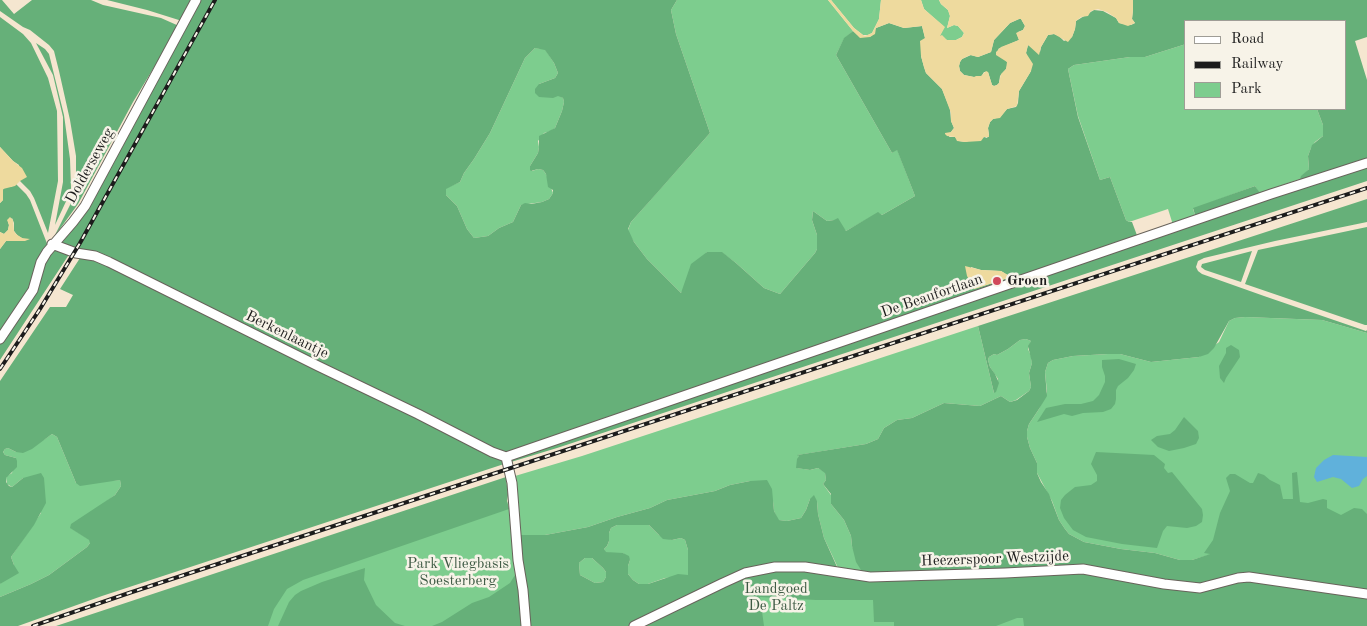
<!DOCTYPE html>
<style>
body{margin:0}
#map{position:relative;width:1367px;height:626px;overflow:hidden;background:#f5e6d0;font-family:"Old Standard TT",serif}
canvas{display:block}
.legend{position:absolute;left:1184px;top:20px;width:162px;height:90px;box-sizing:border-box;background:#f7f3e8;border:1px solid #9f9d96;margin:0;padding:6px 9px;list-style:none;font-size:15px;color:#1c1c1c}
.legend li{display:flex;align-items:center;gap:10px;height:25px}
.legend b{width:25px;border:1px solid #9f9d96}
</style>
<div id="map">
<canvas width="1367" height="626"></canvas>
<ul class="legend">
<li><b style="height:6px;background:#fff"></b>Road</li>
<li><b style="height:6px;background:#1c1c1c"></b>Railway</li>
<li><b style="height:14px;background:#7dcd8e"></b>Park</li>
</ul>
</div>
<script>
const g = document.querySelector('canvas').getContext('2d');
g.lineJoin = 'round';
function fill(path, color) { g.fillStyle = color; g.fill(path, 'evenodd'); }
const poly = rows => new Path2D(rows.map(r => 'M' + r).join(''));
function stroke(path, color, width, dash) { g.strokeStyle = color; g.lineWidth = width; g.lineCap = dash ? 'butt' : 'round'; g.setLineDash(dash || []); g.stroke(path); }
function drawText(font, color, halo, rows, align = 'center') {
  g.font = font + ' "Old Standard TT",serif'; g.lineWidth = 5; g.setLineDash([]); g.textBaseline = 'middle'; g.strokeStyle = halo; g.fillStyle = color; for (const [text, x, y, turn = 0] of rows) {
    g.save(); g.translate(x, y); g.rotate((+turn || 0) * Math.PI / 180); g.textAlign = isNaN(turn) ? turn : align; if (halo) g.strokeText(text, 0, 0); g.fillText(text, 0, 0); g.restore();
  }
}
const green = poly([
 [677,0,828,0,853,31,844,39,836,55,892,153,897,149,915,196,882,215,878,213,846,231,834,220,827,221,813,211,812,220,817,235,817,249,815,253,780,294,764,288,736,263,721,252,707,252,681,293,647,259,634,242,629,234,628,230,631,222,710,133,676,34,671,10],
 [831,0,881,0,879,19,872,33,868,35,863,35,854,28],
 [921,0,939,0,941,4,948,10,950,16,947,28,954,25,958,26,964,33,962,37,956,40,947,40,939,37,944,27,924,9],
 [1186,44,1186,109,1317,109,1323,125,1323,136,1315,142,1311,148,1308,156,1309,169,1300,179,1259,193,1255,186,1193,209,1195,215,1173,225,1168,209,1129,222,1126,220,1110,177,1100,180,1078,116,1068,69,1074,65,1130,57,1145,57],
 [535,48,545,49,554,63,558,73,555,78,539,84,563,98,564,102,562,111,555,128,551,131,544,133,538,141,539,147,538,153,530,166,532,171,538,169,543,170,546,174,553,193,549,199,542,202,521,205,513,222,499,228,488,236,474,238,467,229,457,206,446,195,446,188,460,182,464,173,474,159,490,133,525,58],
 [1245,317,1322,320,1367,333,1367,626,640,626,813,570,1148,585,1212,554,1192,560,1180,560,1155,553,1121,549,1084,542,1069,534,1065,529,1059,520,1052,501,1037,473,1037,463,1030,448,1027,437,1027,431,1029,424,1039,409,1047,392,1045,372,1048,363,1053,360,1073,356,1108,354,1120,354,1151,362,1199,357,1219,342,1229,321,1235,318],
 [978,326,994,393,998,379,990,367,988,360,989,357,994,354,997,355,1008,349,1020,340,1026,339,1031,341,1028,349,1031,356,1032,363,1029,373,1031,387,1029,391,1016,400,1010,402,1001,396,980,406,944,403,912,418,897,420,884,428,878,439,866,444,798,455,799,456,797,468,810,470,818,468,825,472,826,480,823,484,831,495,831,504,844,520,851,536,852,546,866,574,839,570,824,538,818,514,817,501,810,499,806,510,801,518,787,521,778,520,774,511,773,501,750,481,730,485,715,491,667,500,650,508,617,517,588,527,545,535,518,535,515,476,582,456],
 [52,434,57,437,76,483,120,480,121,486,115,495,71,528,90,540,90,543,87,547,49,575,31,584,0,597,0,584,14,565,11,557,41,513,23,478,12,487,7,484,6,478,7,476,12,473,16,458,5,455,3,452,5,449,8,448,16,452,45,439],
 [507,501,509,509,515,575,506,626,132,626],
 [617,525,649,525,659,535,672,540,681,538,685,540,688,550,688,576,665,578,648,584,639,584,633,580,628,574,628,566,630,560,623,553,610,553,605,552,604,549,607,546,609,541,609,533,611,528],
 [585,558,592,558,603,568,606,572,606,577,603,582,595,583,580,575,579,563]
]);
const forest = poly([
 [0,0,2,0,14,14,32,0,91,0,103,5,161,18,179,26,133,102,78,204,54,237,74,197,76,188,76,156,70,120,59,71,54,51,49,45,30,30,23,27,0,11],
 [107,0,193,0,182,21,147,10],
 [200,0,677,0,671,10,676,34,710,133,657,193,631,222,628,229,634,242,647,259,681,293,691,264,707,252,722,252,736,263,764,288,780,294,815,253,817,249,817,235,812,220,813,211,827,221,834,220,838,218,846,231,878,212,882,215,915,196,897,150,892,153,836,55,844,38,853,31,860,37,870,37,876,28,889,23,904,28,922,26,925,38,921,56,924,67,926,73,942,89,950,109,951,121,954,128,951,132,949,137,955,137,959,141,965,142,984,137,987,138,989,135,988,128,990,122,993,119,1000,117,1007,109,1016,107,1018,103,1019,91,1031,71,1026,53,1028,45,1040,52,1041,47,1048,35,1054,34,1059,36,1064,41,1072,37,1075,29,1076,21,1094,10,1103,11,1116,18,1119,23,1131,25,1135,23,1132,19,1133,10,1133,0,1367,0,1367,37,1355,41,1367,80,1367,181,557,448,501,465,102,596,18,626,0,626,0,597,31,584,49,575,87,547,90,543,89,540,70,528,71,524,115,495,121,486,120,480,80,486,76,483,57,437,52,434,32,449,23,453,16,452,8,448,5,449,3,452,5,455,16,458,17,461,17,467,6,478,6,482,9,486,12,487,23,478,41,473,44,478,46,503,34,525,11,557,14,565,19,573,0,584,0,381,50,307,66,307,73,295,60,289,80,258,70,253,0,360,0,342,43,263,75,224],
 [1186,21,1346,21,1346,109,1317,109,1323,125,1323,136,1312,145,1308,156,1309,169,1301,176,1300,179,1260,193,1255,186,1193,208,1195,215,1173,225,1138,238,1132,222,1129,222,1126,220,1110,177,1100,180,1078,117,1068,69,1074,65,1130,57,1145,57,1186,44],
 [535,48,545,50,554,63,558,73,555,78,539,84,535,89,535,93,539,97,553,98,558,96,563,98,564,102,562,111,555,128,539,136,539,147,538,153,530,166,530,170,531,171,538,169,543,170,546,174,548,187,553,190,553,193,549,199,542,202,531,204,525,203,521,205,513,222,499,228,488,236,474,238,467,229,457,206,446,195,446,189,460,182,464,173,474,159,490,133,525,58],
 [971,267,981,270,1001,271,1011,277,974,289,972,283],
 [0,17,23,34,31,43,48,78,57,111,58,181,48,233,34,198,30,191,20,181,19,165,13,161,0,147],
 [1019,19,1021,19,1025,26,1023,30,1018,32,1017,34,1019,40,998,49,1007,62,1007,66,1006,69,1000,76,999,83,997,85,994,86,992,85,988,72,984,72,981,77,974,77,964,75,960,71,959,66,960,62,962,59,971,55,978,57,991,52,994,40,1010,23],
 [36,43,45,49,49,54,64,115,70,159,71,188,69,195,55,225,63,182,63,117,53,75],
 [16,184,26,194,30,200,48,246,33,283,0,334,0,249,6,241,25,241,22,238,18,236,14,231,14,223,12,218,8,222,9,225,8,230,4,234,0,232,0,203,3,200,2,191,5,187,11,187],
 [1367,199,1367,222,1275,241,1204,258,1198,261,1196,267,1198,271,1202,274,1264,296,1366,331,1367,330,1367,333,1322,320,1245,317,1235,318,1229,321,1214,348,1208,354,1199,357,1151,362,1120,354,1108,354,1073,356,1053,360,1048,363,1045,372,1047,396,1039,409,1029,424,1027,431,1027,437,1030,448,1037,463,1037,473,1041,482,1049,494,1059,520,1065,529,1069,534,1084,542,1121,549,1155,553,1180,560,1192,560,1210,554,1204,553,1213,540,1220,513,1230,491,1226,478,1230,474,1235,474,1250,483,1253,483,1258,473,1264,475,1270,480,1280,485,1283,499,1293,499,1292,473,1297,472,1300,502,1308,503,1323,499,1327,500,1327,508,1341,515,1354,508,1362,509,1367,514,1367,626,1024,626,1023,618,1017,618,996,626,894,626,894,622,874,622,873,600,816,600,760,597,764,626,432,626,442,622,472,603,489,597,510,583,515,575,511,530,518,535,545,535,588,527,617,517,650,508,667,500,715,491,730,485,750,481,767,480,772,489,774,511,779,520,787,521,801,518,806,510,810,499,814,495,817,501,818,514,824,538,838,569,865,573,861,570,856,562,852,546,851,536,844,520,831,504,831,494,823,484,826,480,825,473,818,468,810,470,796,468,797,459,799,456,797,455,866,444,878,439,884,428,897,420,912,418,944,403,980,406,1001,396,1010,402,1017,400,1029,391,1031,387,1029,373,1032,363,1028,346,1031,341,1026,339,1020,340,1008,349,997,355,994,354,989,357,988,360,990,367,995,374,999,383,996,392,994,393,978,326],
 [617,525,649,525,663,539,672,540,681,538,685,540,688,550,688,575,678,574,648,584,639,584,633,580,628,574,628,566,630,560,629,556,623,553,606,552,604,549,607,546,609,541,609,533,611,528],
 [585,558,592,558,603,568,606,572,606,577,603,582,595,583,580,575,579,563],
 [1367,227,1367,325,1365,325,1245,284,1258,250],
 [1252,251,1241,282,1205,270,1201,267,1202,264,1206,263],
 [1231,345,1239,350,1240,357,1226,378,1224,383,1220,378,1219,366,1226,353,1226,348],
 [1119,359,1136,364,1134,370,1128,378,1118,386,1116,390,1116,399,1115,404,1111,409,1103,412,1083,413,1072,416,1064,414,1037,422,1046,408,1065,404,1081,404,1093,401,1099,395,1105,382,1105,376,1102,367,1102,360],
 [1184,417,1198,431,1199,438,1196,444,1184,448,1169,451,1158,447,1151,440,1157,436,1170,434,1175,430],
 [1096,452,1154,455,1165,464,1164,468,1168,473,1172,472,1202,509,1203,515,1202,522,1196,526,1187,528,1167,526,1163,531,1157,548,1122,544,1086,537,1073,530,1064,518,1060,508,1061,500,1065,495,1075,487,1091,485,1097,481,1097,475,1091,464],
 [506,477,508,495,507,501,509,509,303,580,287,589,274,609,268,626,56,626],
 [365,568,364,580,376,605,395,623,405,626,278,626,289,602,295,595,301,591,322,582]
]);
const sand = poly([
 [828,0,831,0,854,28,863,35,865,36,872,33,879,19,881,0,921,0,924,9,945,27,940,36,942,35,947,40,956,40,962,37,964,33,958,26,954,25,947,28,950,16,948,10,941,4,939,0,1133,0,1133,10,1132,19,1135,23,1128,26,1119,23,1116,18,1107,12,1098,9,1094,10,1091,11,1088,16,1081,17,1076,21,1075,29,1072,37,1068,42,1054,34,1048,35,1041,47,1039,55,1028,45,1026,53,1033,64,1031,71,1019,91,1017,106,1007,109,1000,118,993,119,990,122,988,128,989,137,984,137,981,141,965,142,957,141,955,137,947,136,945,134,945,133,951,132,954,128,951,121,951,113,942,89,926,73,924,67,921,56,920,41,925,38,922,26,904,28,889,23,876,28,875,34,870,37,860,38,853,31],
 [1019,19,1021,19,1025,26,1023,30,1016,33,1019,40,1001,47,996,52,996,55,1007,62,1006,69,1001,74,999,83,997,85,994,86,992,85,988,72,986,71,981,76,976,76,974,77,964,75,960,71,959,66,960,62,962,59,970,55,978,57,991,52,994,40,1010,23],
 [0,147,13,161,22,168,27,177,20,181,15,186,3,189,3,200,0,203],
 [10,217,13,220,14,231,16,234,22,238,30,239,25,241,6,241,0,249,0,232,4,234,8,230,9,225,7,220],
 [965,266,981,270,1001,271,1011,277,974,289,967,276]
]);
const water = poly([
 [1333,455,1367,457,1367,476,1363,479,1359,486,1352,488,1341,479,1333,477,1317,482,1314,477,1316,468,1324,460]
]);
const minor = poly([
 [52,244,76,253,95,256,109,262,318,366,418,414,492,452,506,457],
 [0,339,33,290,41,262,47,252,73,222,85,206,196,0],
 [506,457,1271,194,1367,163],
 [506,457,512,483,518,560,523,590,526,626],
 [634,626,723,583,745,573,775,567,805,567,870,577,1005,573,1083,569,1164,584,1200,588,1238,578,1249,577,1367,594]
]);
const rail = poly([
 [0,369,40,309,80,243,215,0],
 [33,626,129,593,1367,188]
]);
const markers = [
 [997,281,5,"#d1495b"]
];
const streetNames = [
 ["Dolderseweg",90,166,-61],
 ["De Beaufortlaan",932,296,-19],
 ["Berkenlaantje",287,335,26],
 ["Heezerspoor Westzijde",995,559,-2]
];
const poiNames = [
 ["Groen",1007,281]
];
const parkNames = [
 ["Park Vliegbasis",458,564],
 ["Soesterberg",458,581],
 ["Landgoed",776,589],
 ["De Paltz",776,606]
];
fill(green, '#7dcd8e');
fill(forest, '#66b079');
fill(sand, '#eeda9e');
fill(water, '#60b1db');
stroke(minor, '#68635b', 11);
stroke(minor, '#fff', 9);
stroke(rail, '#1c1c1c', 4);
stroke(rail, '#f7f3e8', 2, [5.5]);
for (const [x, y, r, color] of markers) { const dot = new Path2D(); dot.arc(x, y, r, 0, 2 * Math.PI); g.fillStyle = color; g.fill(dot); stroke(dot, '#f7f3e8', 2); }
drawText('15px', '#1c1c1c', '#f7f3e8', streetNames);
drawText('bold 15px', '#1c1c1c', '#f7f3e8', poiNames, 'left');
drawText('15px', '#3e5a44', '#f7f3e8', parkNames);
</script>
